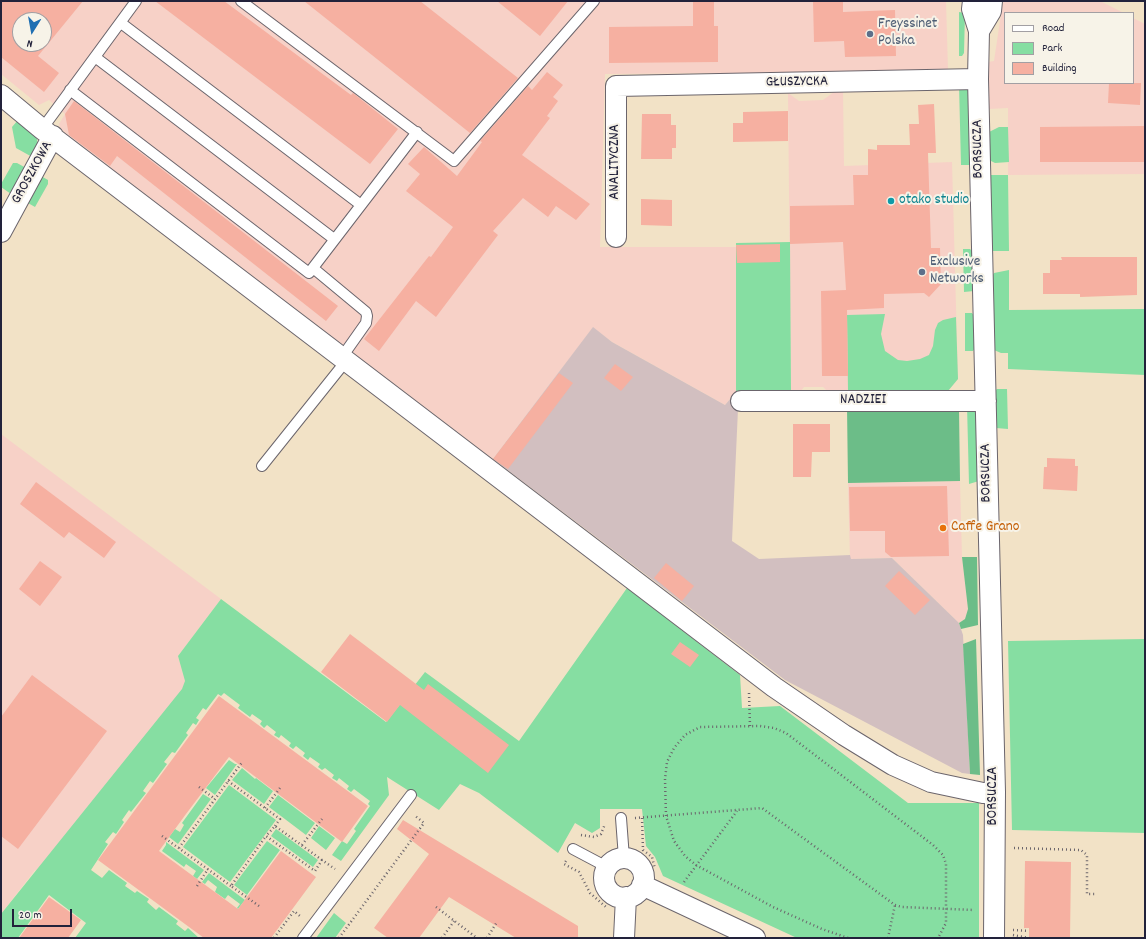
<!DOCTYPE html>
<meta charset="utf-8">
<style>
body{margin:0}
#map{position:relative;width:1146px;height:939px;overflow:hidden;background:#f2e2c6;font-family:Dekko,sans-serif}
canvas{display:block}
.frame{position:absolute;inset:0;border:2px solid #22223b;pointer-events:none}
.legend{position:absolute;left:1004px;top:12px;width:130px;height:72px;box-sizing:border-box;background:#f7f3e8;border:1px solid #a29fa3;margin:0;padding:5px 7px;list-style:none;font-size:12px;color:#22223b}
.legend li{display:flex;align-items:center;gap:8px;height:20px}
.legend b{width:20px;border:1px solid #a29fa3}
.north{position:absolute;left:12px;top:12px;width:40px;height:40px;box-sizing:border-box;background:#f7f3e8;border:1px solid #a29fa3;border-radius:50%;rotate:191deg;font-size:11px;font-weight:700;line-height:16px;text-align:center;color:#22223b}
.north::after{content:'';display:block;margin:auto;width:14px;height:18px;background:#1f6fb2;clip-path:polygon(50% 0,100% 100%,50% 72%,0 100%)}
.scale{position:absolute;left:12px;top:909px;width:60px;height:18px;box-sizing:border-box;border:2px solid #22223b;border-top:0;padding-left:5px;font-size:12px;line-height:14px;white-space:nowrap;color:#22223b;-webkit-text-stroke:3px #f7f3e8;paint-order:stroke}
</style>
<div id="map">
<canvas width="1146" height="939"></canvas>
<div class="frame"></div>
<ul class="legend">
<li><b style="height:5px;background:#fff"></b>Road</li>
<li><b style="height:11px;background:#86dea2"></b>Park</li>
<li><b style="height:11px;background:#f6b0a1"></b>Building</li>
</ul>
<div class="north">N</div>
<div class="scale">20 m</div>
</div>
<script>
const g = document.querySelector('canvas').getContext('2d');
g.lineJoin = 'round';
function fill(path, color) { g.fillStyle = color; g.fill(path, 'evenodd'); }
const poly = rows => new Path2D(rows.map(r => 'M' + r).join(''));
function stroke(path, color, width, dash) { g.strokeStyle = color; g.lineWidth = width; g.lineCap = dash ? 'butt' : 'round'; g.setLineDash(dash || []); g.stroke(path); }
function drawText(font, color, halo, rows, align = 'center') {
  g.font = font + ' Dekko,sans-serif'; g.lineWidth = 4; g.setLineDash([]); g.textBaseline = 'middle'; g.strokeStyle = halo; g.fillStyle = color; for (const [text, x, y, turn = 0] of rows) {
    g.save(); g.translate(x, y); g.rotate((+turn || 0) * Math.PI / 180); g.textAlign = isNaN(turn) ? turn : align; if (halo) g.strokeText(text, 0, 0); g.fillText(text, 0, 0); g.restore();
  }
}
const built = poly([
 [1,1,946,1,948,70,735,75,730,73,605,74,600,247,736,247,736,392,725,405,612,342,593,328,493,459,69,136,60,128,59,124,65,114,49,100,39,105,1,74],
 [20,20,44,20,44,44,20,44],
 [1003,1,1100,1,1124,13,1005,13,1005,83,1133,83,1133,18,1145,24,1145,174,1008,175,1008,108,989,109,988,62,994,61],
 [843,91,844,166,952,162,958,379,948,391,827,391,823,387,804,387,801,391,791,391,788,93,799,101,823,100,834,92],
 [1,434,221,599,178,656,187,688,39,873,35,870,1,914],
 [960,481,962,557,968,609,965,619,959,623,892,558,850,559,848,483]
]);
const industrial = poly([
 [593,327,612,342,725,405,736,392,738,409,732,541,759,559,850,555,851,559,892,558,959,623,963,635,970,774,962,773,785,680,493,459]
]);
const green = poly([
 [959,12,965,13,964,53,962,56,959,56],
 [959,85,968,88,970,164,969,165,961,165],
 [18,120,34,133,37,139,38,147,34,158,16,148,12,127],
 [999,127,1008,127,1009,162,995,163,989,160,989,132],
 [13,163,17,163,28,169,11,194,1,187,1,184],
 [990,175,1008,175,1009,251,993,251,991,247],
 [41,176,48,180,48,184,35,207,28,203],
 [790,242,791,391,736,392,736,243],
 [963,249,970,249,972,251,974,291,964,292],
 [1009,270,1009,310,1145,309,1145,375,1008,369,1008,353,1001,353,994,350,992,276,994,273],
 [965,313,972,313,974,316,975,348,973,351,965,351],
 [885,314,881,334,885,351,898,360,907,361,920,359,929,355,933,346,935,330,938,323,943,320,956,317,958,379,948,391,848,391,847,315],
 [997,389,1007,389,1008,429,996,428,995,391],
 [967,405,977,407,979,481,969,484],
 [627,588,740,675,742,708,780,706,908,803,979,803,979,938,797,938,663,876,655,857,646,846,642,809,600,809,600,828,592,833,575,823,558,853,479,793,460,784,439,810,387,777,389,795,341,861,332,855,342,841,347,844,356,831,354,829,370,806,368,804,370,801,354,789,351,792,347,789,349,786,339,778,337,781,332,778,334,775,325,768,322,770,318,767,320,764,310,757,308,760,303,756,305,753,296,746,293,749,289,746,291,743,281,735,279,738,274,735,276,732,267,725,264,728,260,724,262,721,252,714,250,717,238,708,240,705,224,693,221,696,218,694,206,710,203,708,196,718,199,720,196,725,193,723,186,733,188,735,175,753,172,752,164,762,167,764,153,783,150,781,143,791,146,793,131,812,129,810,122,820,124,822,116,834,113,832,105,842,108,844,91,870,102,878,109,870,127,883,125,886,135,893,137,891,149,899,147,902,156,910,159,907,178,921,176,924,185,931,188,928,199,938,75,938,86,923,49,895,18,938,1,938,1,914,182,689,185,681,178,656,221,599,386,722,425,672,519,741],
 [1145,639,1145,833,1012,830,1008,641],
 [229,760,235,764,237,764,215,795,206,788],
 [242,768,255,779,256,778,273,791,264,804,232,780],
 [229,785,276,820,230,882,183,847],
 [203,794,211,799,178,844,169,837,175,829,180,832,184,825,182,823],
 [278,795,315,823,306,835,269,807],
 [319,826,335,838,326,850,311,838],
 [276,829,318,860,313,867,271,836],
 [267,841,280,850,247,895,234,885],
 [166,842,204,870,197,879,193,876,196,871,186,864,184,867,162,851,166,845],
 [209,873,245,900,238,909,237,908,240,904,228,895,225,899,215,892,217,887,208,880,205,884,202,882],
 [334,913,346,923,335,938,316,938]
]);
const forest = poly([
 [847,407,959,409,960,481,848,483],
 [962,557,977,557,978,625,961,629,959,623,965,619,968,609],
 [976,639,980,775,970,774,963,644]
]);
const building = poly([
 [1,1,83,1,38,56,59,73,44,92,1,57],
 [20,20,44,20,44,44,20,44],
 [155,1,224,1,351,95,353,93,398,129,370,164],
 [304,1,420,1,518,78,470,133],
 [497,1,568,1,540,36],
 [693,1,714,1,714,26,718,26,718,62,609,63,609,27,693,26],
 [813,1,843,1,843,12,895,10,896,56,845,57,844,41,814,42],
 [547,72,563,85,553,97,558,101,547,116,550,118,522,155,590,204,576,220,556,206,548,217,523,198,493,231,498,235,436,317,416,301,379,351,364,339,429,256,431,257,453,227,406,191,420,174,408,164,424,147,457,176,482,142,480,141,528,86,532,90],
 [1109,83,1141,83,1140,105,1108,103],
 [74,101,338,306,326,321,117,156,110,166,69,135,65,114],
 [934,104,936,153,928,153,931,248,940,248,941,284,929,297,924,293,884,294,884,308,847,310,848,376,822,376,821,291,846,290,843,242,790,244,790,206,854,205,853,175,868,175,868,149,877,150,877,145,910,145,909,124,919,124,918,105],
 [788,111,788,141,733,142,733,123,743,123,743,112],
 [642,114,671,114,671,125,676,125,676,148,672,148,672,159,641,159],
 [1145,126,1145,162,1040,162,1040,127],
 [641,199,672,200,672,226,641,225],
 [780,244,780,262,737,263,736,245],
 [1061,257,1137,257,1137,295,1080,297,1080,294,1043,294,1043,273,1050,273,1050,260,1062,260],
 [615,364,633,377,621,391,604,378],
 [559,373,573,383,508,469,493,459],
 [793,424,830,424,830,452,812,452,811,477,793,477],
 [1047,458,1075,459,1075,466,1078,466,1077,491,1043,489,1044,467,1047,467],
 [36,482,116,542,104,558,69,532,64,538,20,504],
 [947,486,949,556,891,557,885,552,885,531,850,531,849,487],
 [40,561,62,577,40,606,19,589],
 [666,563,694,586,682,601,654,578],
 [899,571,930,600,915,615,885,586],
 [350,634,424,690,428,684,509,745,488,773,400,705,387,722,321,672],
 [680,642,699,655,690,667,671,654],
 [32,675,107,731,18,849,1,836,1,717],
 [219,696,368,806,342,842,229,757,186,814,159,851,238,909,281,851,316,877,271,938,204,938,98,860],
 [403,820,578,926,578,938,516,938,449,897,419,938,388,938,374,928,429,854,397,829],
 [1025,861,1071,862,1070,938,1029,938,1029,928,1024,928],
 [49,897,81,920,68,938,19,938]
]);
const path = poly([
 [749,693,750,726],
 [228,781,280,819,275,826],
 [199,787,215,799],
 [265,808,280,788],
 [635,818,762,808,895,905,902,907,974,910],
 [642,818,643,850,652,857,655,869],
 [581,835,594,837,601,834,605,824],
 [162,836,231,886],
 [302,845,322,819],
 [179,848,243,761],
 [1014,848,1081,850,1087,855,1087,894,1096,894],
 [322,860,275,826,266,836,315,871,322,860,335,869],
 [566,861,564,864,579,872,590,893,606,907],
 [684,882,737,811],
 [197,886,208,869],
 [259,906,231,886,266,836],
 [436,907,477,938],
 [1013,930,1029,931],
 [1013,935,1029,938],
 [274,938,294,911,300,916],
 [339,938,424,823,414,815],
 [442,938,454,921],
 [487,938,497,922],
 [848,938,822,929,773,907,696,865,685,856,674,841,666,816,665,779,667,762,674,748,685,735,700,727,760,726,774,728,786,733,933,845,943,855,946,864,946,923,938,938],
 [888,938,895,905]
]);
const lane = poly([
 [241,1,454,161,594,1],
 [121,23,361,205],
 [95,57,334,239],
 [70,90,309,273,417,132],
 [42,129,136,1],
 [313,268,366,312,367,316,366,323,342,357],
 [262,466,346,361],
 [621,818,624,858],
 [573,849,607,867],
 [303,938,411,795]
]);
const street = poly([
 [973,1,972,9,979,31,978,79,995,792,994,938],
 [979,31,991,11,992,1],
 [1,95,42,129,774,687,844,735,893,765,931,782,983,793,995,792],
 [1,232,53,136],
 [616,237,616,86,978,79],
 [741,401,986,401],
 '604 878a20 20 0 1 1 40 0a20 20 0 1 1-40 0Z',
 [642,885,755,938],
 [624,938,626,897]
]);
const markers = [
 [870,34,4,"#5c6f8a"],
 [891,201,4,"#0f9aa8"],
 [922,272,4,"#5c6f8a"],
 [943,528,4,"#e8710a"]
];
const serviceNames = [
 ["Freyssinet",878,25],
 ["Polska",878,42],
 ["Exclusive",930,263],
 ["Networks",930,280]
];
const streetNames = [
 ["GŁUSZYCKA",797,83,-1],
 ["BORSUCZA",979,149,-91],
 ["ANALITYCZNA",616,162,-90],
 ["GROSZKOWA",33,173,-61],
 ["NADZIEI",863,401],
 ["BORSUCZA",987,473,-91],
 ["BORSUCZA",994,796,-90]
];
const cultureNames = [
 ["otako studio",899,201]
];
const foodNames = [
 ["Caffe Grano",951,528]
];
fill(built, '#f7d1c7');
fill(industrial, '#d2bfc0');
fill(green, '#86dea2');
fill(forest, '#6cbd88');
fill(building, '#f6b0a1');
stroke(lane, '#6b656c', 12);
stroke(street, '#6b656c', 22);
stroke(path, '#6b656c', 2.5, [1, 3]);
stroke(lane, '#fff', 10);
stroke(street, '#fff', 20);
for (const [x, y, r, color] of markers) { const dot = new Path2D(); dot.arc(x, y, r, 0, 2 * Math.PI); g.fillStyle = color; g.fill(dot); stroke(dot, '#f7f3e8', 1.5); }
drawText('15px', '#4e5e75', '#f7f3e8', serviceNames, 'left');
drawText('15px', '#22223b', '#f7f3e8', streetNames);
drawText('15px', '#0d838f', '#f7f3e8', cultureNames, 'left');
drawText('15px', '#c56008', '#f7f3e8', foodNames, 'left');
</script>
